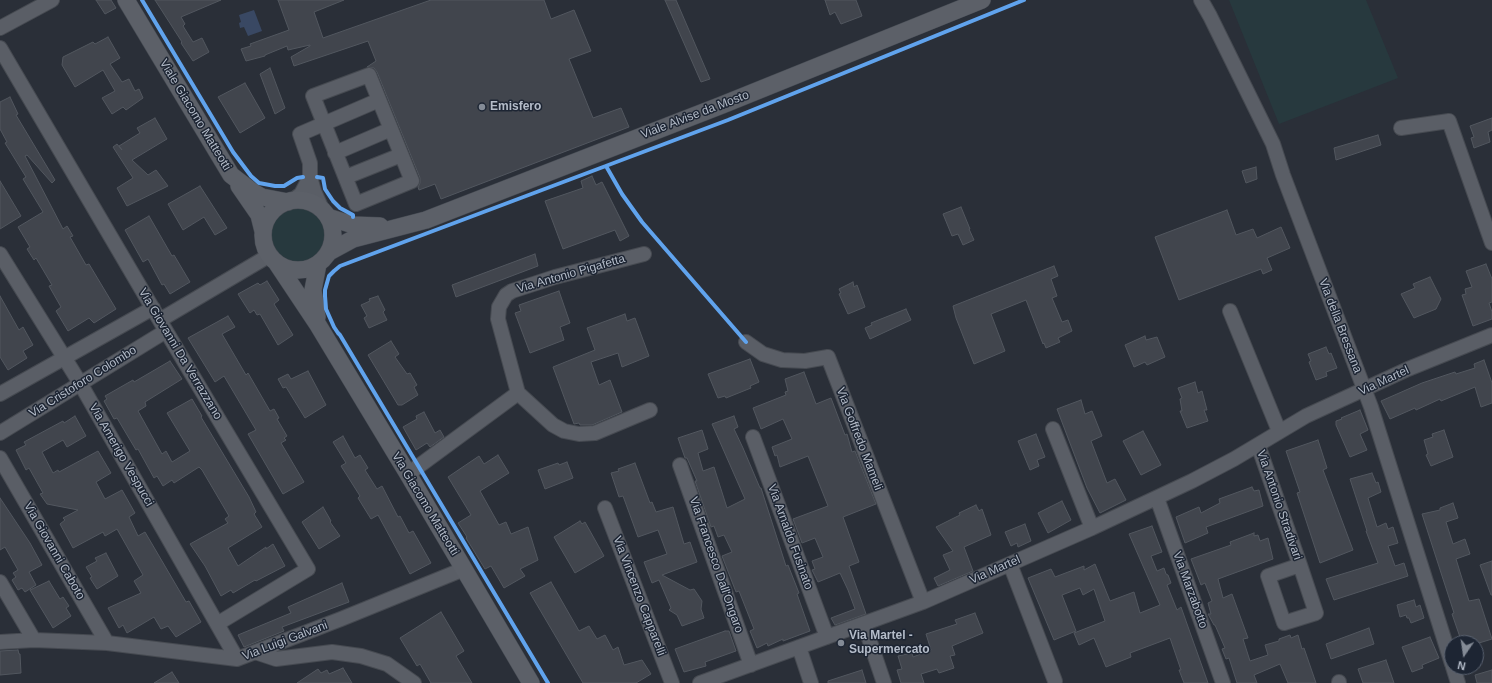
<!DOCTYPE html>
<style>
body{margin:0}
#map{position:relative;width:1492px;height:683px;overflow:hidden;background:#2a2f38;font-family:Arial,sans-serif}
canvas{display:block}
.north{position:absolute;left:1444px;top:635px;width:40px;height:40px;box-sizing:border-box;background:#1d2533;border:1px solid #59616f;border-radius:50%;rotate:193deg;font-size:11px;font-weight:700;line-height:16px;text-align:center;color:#b4bcc9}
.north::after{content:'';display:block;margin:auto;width:14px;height:18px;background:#848b96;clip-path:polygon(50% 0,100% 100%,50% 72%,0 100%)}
</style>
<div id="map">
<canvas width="1492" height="683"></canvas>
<div class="north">N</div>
</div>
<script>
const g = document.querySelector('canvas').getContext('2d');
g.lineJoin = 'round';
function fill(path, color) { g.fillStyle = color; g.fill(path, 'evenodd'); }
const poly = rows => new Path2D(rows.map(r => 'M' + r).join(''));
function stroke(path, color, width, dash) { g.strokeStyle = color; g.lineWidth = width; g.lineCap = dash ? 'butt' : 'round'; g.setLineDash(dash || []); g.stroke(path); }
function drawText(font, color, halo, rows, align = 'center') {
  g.font = font + ' Arial,sans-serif'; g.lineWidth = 3; g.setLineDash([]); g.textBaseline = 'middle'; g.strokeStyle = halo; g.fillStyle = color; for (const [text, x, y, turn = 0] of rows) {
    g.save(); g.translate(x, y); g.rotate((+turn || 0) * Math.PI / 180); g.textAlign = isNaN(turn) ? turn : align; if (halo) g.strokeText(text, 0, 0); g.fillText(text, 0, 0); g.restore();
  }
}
const green = poly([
 [1229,0,1366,0,1398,78,1279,124],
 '270 236a28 28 0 1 1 56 0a28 28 0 1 1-56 0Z'
]);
const water = poly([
 [254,10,262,31,248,36,244,27,240,28,239,23,241,22,239,15]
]);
const building = poly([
 [96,0,111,0,116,8,105,14,96,0],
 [155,0,221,0,181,17,185,24,183,26,193,42,202,38,209,52,193,61,181,43,182,42,155,0],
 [278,0,344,0,314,12,323,38,431,0,544,0,551,19,574,10,591,51,569,59,593,118,621,108,629,127,441,199,435,184,419,190,418,187,420,183,420,178,377,72,374,68,367,67,376,61,368,41,294,66,291,57,310,46,310,45,288,50,287,46,265,55,265,56,246,61,241,49,251,46,250,44,289,30,278,0],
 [665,0,676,0,710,79,701,82,665,0],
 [825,0,856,0,862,16,841,24,835,12,830,15,825,0],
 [108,37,120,58,110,64,122,82,129,79,135,91,139,89,143,98,126,110,123,107,112,114,102,98,115,91,103,70,75,87,62,65,63,57,93,42,95,44,108,37],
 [270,68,285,108,275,114,260,74,270,68],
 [245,83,265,118,240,133,218,97,245,83],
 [10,97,18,114,16,115,55,180,52,183,27,155,25,156,63,229,67,226,73,236,70,237,86,265,89,264,116,309,94,323,89,318,68,331,56,311,61,307,49,286,52,285,36,258,34,260,27,249,30,247,18,227,43,212,23,179,26,177,5,143,7,142,0,129,0,102,10,97],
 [155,118,167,139,132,160,148,175,156,170,168,186,127,206,117,188,133,178,113,147,117,144,122,150,119,146,140,133,137,128,155,118],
 [1492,118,1492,130,1488,132,1490,142,1474,148,1471,138,1474,137,1470,126,1492,118],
 [1378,135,1381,145,1336,160,1334,148,1378,135],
 [1256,167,1257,179,1246,183,1242,171,1256,167],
 [592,176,596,185,602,182,629,236,620,241,615,230,563,249,545,201,583,188,581,181,592,176],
 [0,181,21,216,0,229,0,181],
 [200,186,227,228,215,235,204,217,183,230,168,204,200,186],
 [961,207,970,229,969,229,974,240,963,245,958,234,952,236,943,214,961,207],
 [1227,210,1236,235,1253,229,1257,238,1281,227,1290,248,1267,258,1272,270,1263,274,1261,269,1179,300,1155,237,1227,210],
 [149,216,172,256,174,255,190,282,170,294,164,284,162,285,148,259,143,262,125,230,149,216],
 [535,254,538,266,456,297,452,285,535,254],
 [1486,264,1492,279,1492,302,1489,303,1492,312,1492,319,1473,326,1462,295,1466,294,1465,289,1472,287,1466,271,1486,264],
 [1054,266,1058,276,1051,279,1057,296,1052,298,1062,322,1068,320,1072,331,1058,338,1060,342,1046,348,1044,343,1043,344,1026,300,991,314,1005,351,974,364,956,318,953,306,1054,266],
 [1430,277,1441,299,1436,309,1414,318,1401,294,1415,288,1413,284,1430,277],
 [267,281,279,300,274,304,293,335,278,345,260,314,257,315,254,310,250,313,238,294,258,283,260,285,267,281],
 [853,282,854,287,857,285,865,307,848,314,839,294,841,293,839,289,853,282],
 [559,291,570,323,560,327,564,340,530,353,515,313,521,311,519,305,559,291],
 [0,296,19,330,23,327,33,345,23,351,27,358,8,370,0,357,0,296],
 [378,296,385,310,383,312,387,320,369,328,364,318,367,316,361,305,370,301,369,299,378,296],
 [906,309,911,320,870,339,865,328,872,325,871,323,906,309],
 [625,314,627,321,635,318,649,356,622,367,618,353,591,362,599,385,610,380,622,412,592,425,580,425,579,423,574,424,553,367,595,350,587,328,625,314],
 [228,316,235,327,222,334,246,375,248,373,270,411,274,409,279,418,277,419,287,436,284,438,286,440,281,443,304,482,283,494,248,434,256,430,224,376,215,382,188,338,228,316],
 [1145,336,1146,340,1157,337,1165,357,1147,365,1145,362,1134,367,1125,345,1145,336],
 [391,341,399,354,395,357,407,374,410,373,417,385,414,387,418,395,402,405,398,405,368,355,391,341],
 [1326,347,1329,354,1331,353,1337,368,1326,372,1327,376,1316,380,1309,362,1311,361,1308,354,1326,347],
 [750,359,759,382,750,386,751,388,726,398,725,396,718,398,708,374,750,359],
 [1484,360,1492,383,1492,403,1481,407,1475,387,1441,401,1440,399,1416,410,1415,408,1390,419,1381,401,1422,383,1455,372,1456,374,1475,368,1474,364,1484,360],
 [170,361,182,379,145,402,146,406,138,411,162,454,166,451,172,462,190,451,167,413,192,399,202,416,201,417,249,497,256,512,254,514,262,527,228,548,238,566,266,547,266,549,273,544,285,566,256,581,255,580,233,593,231,590,221,596,205,566,190,544,228,523,225,519,229,516,202,470,199,467,174,483,172,480,163,486,157,476,154,478,138,449,136,450,117,418,114,419,104,401,107,399,105,396,133,380,134,382,170,361],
 [308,371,326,405,305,418,286,387,283,388,278,379,288,374,291,379,308,371],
 [804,372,816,404,831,398,845,435,847,434,852,452,855,451,876,504,843,517,859,562,849,566,866,614,835,625,831,618,855,609,848,590,840,573,818,582,812,570,815,569,812,561,823,557,815,538,802,543,793,519,828,506,808,456,780,467,777,455,775,456,772,447,792,439,783,419,761,429,753,408,786,395,785,392,788,391,785,379,804,372],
 [1195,382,1198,393,1202,391,1207,410,1204,410,1208,421,1187,428,1180,411,1182,411,1180,399,1182,398,1178,388,1195,382],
 [1081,400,1085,414,1092,411,1102,436,1091,441,1107,483,1115,479,1126,500,1100,513,1087,488,1057,409,1081,400],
 [1360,410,1368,430,1360,434,1367,450,1350,457,1336,425,1336,421,1342,419,1341,418,1360,410],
 [424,412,435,433,440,430,444,437,430,447,427,443,416,450,403,427,417,419,416,416,424,412],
 [75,416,86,436,67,447,63,440,42,452,53,473,58,470,59,472,98,451,111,473,96,482,105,499,122,490,135,513,129,517,138,536,145,532,186,602,189,601,201,622,176,637,168,626,161,629,154,617,127,633,123,625,119,628,108,608,141,593,134,581,143,575,117,529,105,536,103,532,73,548,60,524,65,520,63,518,78,510,47,504,40,494,43,493,29,468,26,470,16,450,26,445,24,442,63,421,64,423,75,416],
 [734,416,738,427,734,429,743,448,760,488,761,488,786,566,788,565,799,593,797,594,810,631,783,641,783,639,768,646,767,643,757,648,750,631,754,629,739,591,736,592,722,556,732,552,724,535,718,537,714,526,711,527,695,481,697,481,687,458,685,458,678,438,702,430,708,449,698,453,703,471,714,467,727,508,745,499,712,424,734,416],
 [1444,430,1453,457,1431,466,1426,455,1428,454,1424,440,1433,437,1432,434,1444,430],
 [1143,431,1161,465,1141,475,1123,441,1143,431],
 [1036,434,1045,457,1037,460,1039,466,1030,470,1018,441,1036,434],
 [343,436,355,458,360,455,368,468,365,470,377,489,382,486,398,517,400,516,409,533,413,531,431,563,410,574,378,515,371,519,358,498,360,496,341,466,346,463,333,442,343,436],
 [1318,440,1327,468,1323,470,1353,550,1320,563,1297,493,1300,492,1286,451,1318,440],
 [498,455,509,473,480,491,499,525,506,522,511,534,528,527,538,560,520,569,525,576,504,588,491,566,485,569,466,538,467,537,458,523,471,515,448,477,479,456,484,464,498,455],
 [567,462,573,478,545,489,538,470,558,463,559,465,567,462],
 [635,463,650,503,652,502,656,512,673,507,684,544,690,542,697,562,662,575,690,590,694,589,702,601,701,609,704,618,682,626,677,615,669,610,671,608,659,580,652,583,644,562,667,554,658,530,638,537,623,496,619,497,611,473,619,471,618,469,635,463],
 [1372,473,1376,483,1378,482,1381,492,1368,498,1377,527,1386,523,1388,529,1393,527,1398,543,1388,546,1395,566,1404,563,1408,576,1334,600,1326,579,1378,563,1366,531,1367,531,1350,479,1372,473],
 [1252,487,1254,491,1259,490,1263,506,1206,527,1208,533,1185,543,1176,517,1199,507,1201,513,1220,503,1219,499,1252,487],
 [0,498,30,543,42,565,29,572,36,585,25,592,22,588,18,590,12,580,16,577,13,573,18,570,5,547,0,550,0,498],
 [1062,501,1071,520,1048,533,1038,513,1062,501],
 [1453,503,1458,518,1446,522,1453,544,1465,539,1470,554,1456,559,1469,601,1479,599,1492,639,1479,643,1462,643,1452,614,1454,613,1422,514,1440,510,1440,508,1453,503],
 [976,505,979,511,982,509,991,535,964,547,973,571,938,586,934,578,950,570,943,555,953,551,936,527,960,515,959,513,976,505],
 [323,507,331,521,330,522,340,536,319,549,302,522,323,507],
 [580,521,582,524,585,522,604,556,575,573,554,537,580,521],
 [1025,524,1031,541,1018,547,1017,543,1011,546,1005,532,1025,524],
 [1152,526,1162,552,1151,556,1157,571,1164,568,1166,574,1168,575,1171,583,1167,585,1177,610,1181,607,1208,683,1184,683,1179,670,1181,670,1170,638,1130,653,1131,657,1106,667,1094,638,1079,645,1074,633,1105,621,1094,589,1083,595,1080,588,1062,595,1076,631,1054,640,1028,578,1051,569,1055,577,1084,566,1084,570,1095,564,1110,601,1134,592,1140,613,1160,605,1129,534,1152,526],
 [1254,533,1254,536,1258,535,1260,541,1268,538,1273,559,1218,579,1223,598,1232,594,1248,638,1243,639,1250,661,1268,655,1265,645,1279,641,1279,639,1290,635,1291,638,1298,635,1302,649,1304,648,1316,683,1288,683,1280,664,1254,675,1257,683,1237,683,1229,658,1226,659,1222,649,1225,648,1215,625,1214,625,1208,614,1211,614,1208,603,1212,601,1205,583,1201,585,1191,559,1231,545,1230,542,1254,533],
 [106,553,118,576,97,589,90,578,92,577,86,567,97,561,95,558,106,553],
 [1492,561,1492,595,1491,595,1480,565,1492,561],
 [49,581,60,599,63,597,69,606,66,608,71,616,53,628,30,590,49,581],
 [551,582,579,631,589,626,597,639,605,635,613,650,618,647,624,665,642,660,651,674,636,683,583,683,530,593,551,582],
 [342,583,349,602,282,627,284,631,244,647,238,635,291,613,288,607,342,583],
 [1414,600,1416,607,1420,605,1424,618,1411,623,1409,618,1407,618,1406,615,1400,617,1397,605,1414,600],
 [441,612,464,651,456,656,472,683,431,683,420,664,417,666,400,638,441,612],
 [975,613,983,633,952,646,955,655,950,656,954,668,939,673,937,669,921,674,924,683,901,683,897,670,902,669,898,656,912,653,913,657,931,650,926,634,957,624,955,620,975,613],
 [1369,628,1374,644,1331,659,1326,644,1369,628],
 [725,631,729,631,736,651,705,662,706,666,684,672,675,649,725,631],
 [1430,637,1439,658,1422,665,1423,668,1412,672,1402,647,1430,637],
 [18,650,19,654,20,654,21,673,0,675,0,651,18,650],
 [1386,660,1394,683,1363,683,1358,669,1386,660],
 [343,668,352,683,297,683,318,669,321,673,327,670,329,674,343,668],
 [862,670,866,683,828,683,828,681,862,670],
 [1492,670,1492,683,1477,683,1475,675,1492,670],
 [172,672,179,683,154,683,172,672]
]);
const minor = poly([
 [1201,0,1210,16,1273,144,1283,175,1371,407,1452,664],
 [0,28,52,0],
 [0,48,166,331,308,569,217,624],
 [369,75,412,181,356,204,313,96,369,75],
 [1401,128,1449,121,1492,243],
 [335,153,391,129],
 [346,177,401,155],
 [293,200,301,194,310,177],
 [322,209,314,191,310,177,310,163,300,134,379,100],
 [0,254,80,383,237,659],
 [1230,311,1279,431],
 [160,320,270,255],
 [746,342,763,354,782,360,805,361,828,357,923,602],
 [518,393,498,319,499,307,506,295,512,291,555,277,644,254],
 [0,394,153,308],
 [1053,429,1092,528],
 [0,433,166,331],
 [753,437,827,637],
 [1258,445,1300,565,1316,613,1284,623,1268,576,1300,565],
 [0,458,107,643],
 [680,465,751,665],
 [408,474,518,393,553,425,564,431,579,434,595,433,650,410],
 [1157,498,1223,683],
 [605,508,672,683],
 [1010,564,1055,681],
 [0,582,34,640],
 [864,624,884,683],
 [0,642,34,640,107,643,237,659,341,619,464,569],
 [799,647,811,683],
 [255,652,276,659,332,652,361,656,387,664,414,683],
 [1453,667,1458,683],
 [1339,682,1339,683],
 [700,683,923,602,1092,528,1192,481,1234,459,1306,416,1408,369,1492,335]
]);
const major = poly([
 [126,0,231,175,253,192,262,197,288,202],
 [239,186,259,215,263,231],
 '263 235a35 35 0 1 1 70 0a35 35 0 1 1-70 0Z',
 [328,217,353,225,380,226],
 [329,252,353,239,426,220,722,105,982,0],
 [276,262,318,325,408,474,531,683],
 [317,317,313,290,318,264]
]);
const cycleway = poly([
 [142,0,233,152,251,176,259,183,275,186,284,186,297,178,303,177],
 [606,166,622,194,642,222,746,342],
 [317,177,323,178,325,189,333,201,340,208,353,215,353,217],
 [548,683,340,335,338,333,334,327,326,309,325,296,325,290,329,276,334,271,340,266,728,120,1024,0]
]);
const markers = [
 [482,107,4,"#848b96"],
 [841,643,4,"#848b96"]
];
const poiNames = [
 ["Emisfero",490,107],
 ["Via Martel -",849,636],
 ["Supermercato",849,650]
];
const streetNames = [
 ["Viale Giacomo Matteotti",195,115,59],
 ["Viale Alvise da Mosto",695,115,-21],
 ["Via Antonio Pigafetta",571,274,-16],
 ["Via della Bressana",1340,326,69],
 ["Via Giovanni Da Verrazzano",180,354,59],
 ["Via Martel",1384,381,-25],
 ["Via Cristoforo Colombo",83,382,-32],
 ["Via Goffredo Mameli",859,439,69],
 ["Via Amerigo Vespucci",121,455,60],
 ["Via Giacomo Matteotti",425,504,59],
 ["Via Antonio Stradivari",1279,505,71],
 ["Via Arnaldo Fusinato",790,537,70],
 ["Via Giovanni Caboto",54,551,60],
 ["Via Francesco Dall'Ongaro",716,565,71],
 ["Via Martel",995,570,-24],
 ["Via Marzabotto",1190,590,70],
 ["Via Vincenzo Capparelli",639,596,69],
 ["Via Luigi Galvani",285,641,-21]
];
fill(green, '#27393e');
fill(water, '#394863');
fill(building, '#41454d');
stroke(building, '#52575f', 1);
stroke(minor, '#464a51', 16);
stroke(major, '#454a52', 18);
stroke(minor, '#5a5e66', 14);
stroke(major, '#5c6068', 17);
stroke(cycleway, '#60a3ed', 4);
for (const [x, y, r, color] of markers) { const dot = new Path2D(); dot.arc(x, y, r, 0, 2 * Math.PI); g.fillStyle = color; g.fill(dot); stroke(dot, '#1d2533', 1.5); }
drawText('bold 12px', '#b4bcc9', '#1d2533', poiNames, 'left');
drawText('12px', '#b4bcc9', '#1d2533', streetNames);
</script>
